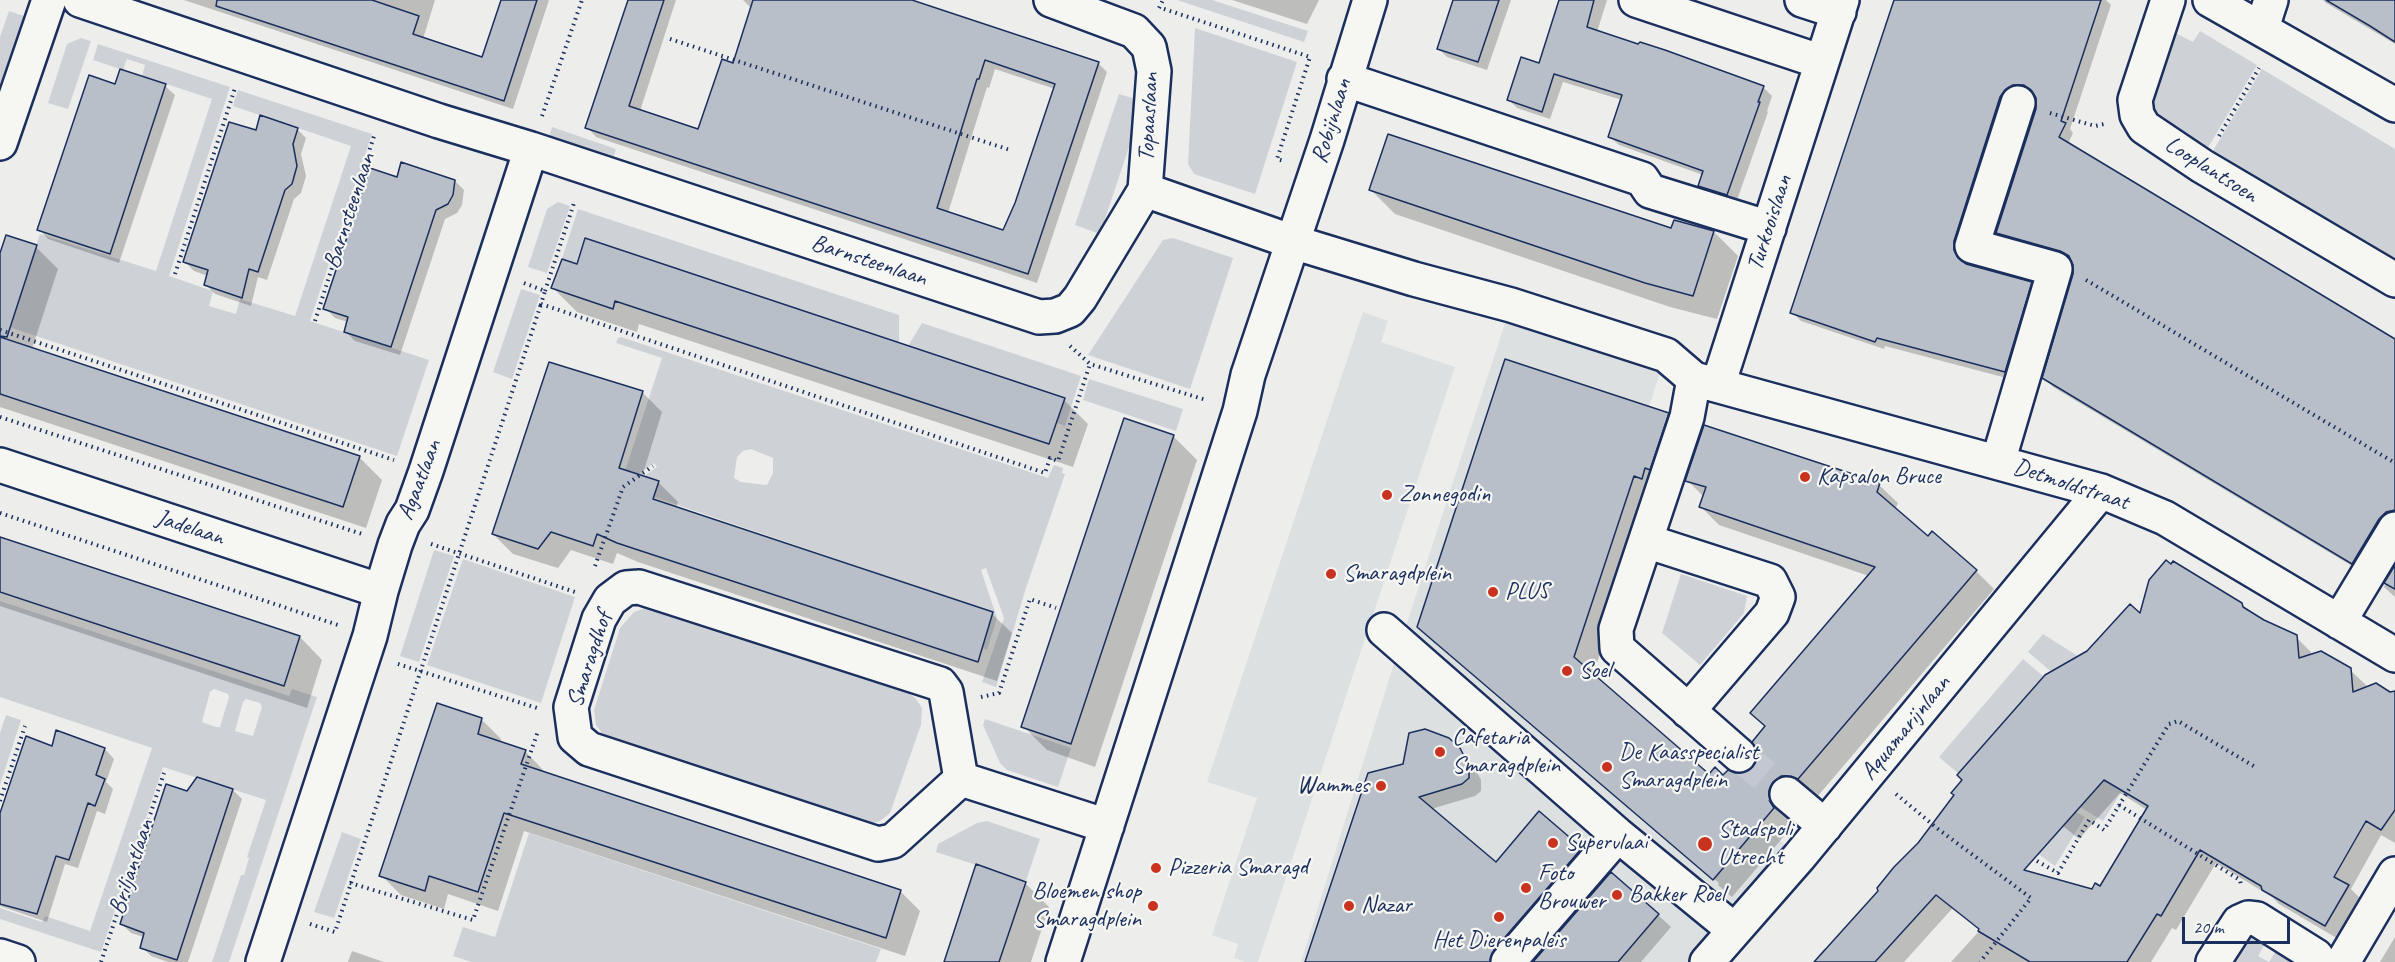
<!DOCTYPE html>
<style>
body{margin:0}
#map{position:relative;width:2395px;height:962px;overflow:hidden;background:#edeeec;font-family:Caveat,sans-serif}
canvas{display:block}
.scale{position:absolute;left:2182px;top:917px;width:108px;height:27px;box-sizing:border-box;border:3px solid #1b2f5e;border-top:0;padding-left:8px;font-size:18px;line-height:21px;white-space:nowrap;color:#1b2f5e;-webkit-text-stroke:4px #f6f6f2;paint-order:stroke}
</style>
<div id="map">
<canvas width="2395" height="962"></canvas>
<div class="scale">20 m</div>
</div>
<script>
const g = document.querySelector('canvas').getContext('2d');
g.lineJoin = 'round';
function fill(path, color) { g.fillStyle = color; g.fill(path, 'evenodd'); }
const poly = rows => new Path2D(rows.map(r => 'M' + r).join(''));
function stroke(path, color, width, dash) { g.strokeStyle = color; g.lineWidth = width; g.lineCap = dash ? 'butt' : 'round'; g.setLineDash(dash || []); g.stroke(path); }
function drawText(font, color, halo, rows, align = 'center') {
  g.font = font + ' Caveat,sans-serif'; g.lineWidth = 4.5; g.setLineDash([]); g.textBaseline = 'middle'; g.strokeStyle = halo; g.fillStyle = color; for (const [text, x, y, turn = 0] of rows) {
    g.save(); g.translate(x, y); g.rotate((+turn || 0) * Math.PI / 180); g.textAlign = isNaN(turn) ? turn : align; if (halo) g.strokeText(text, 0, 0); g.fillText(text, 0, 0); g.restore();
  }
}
const built = poly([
 [1511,305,1666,355,1568,653,1799,857,1707,962,1301,962,1400,644],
 [1363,312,1388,321,1381,342,1455,367,1258,962,1245,962,1234,958,1238,944,1212,935,1257,798,1207,782]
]);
const green = poly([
 [1177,0,1212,0,1308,31,1304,42],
 [9,11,27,17,0,106,0,37],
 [1195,28,1297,62,1255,194,1194,174,1188,164],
 [2171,31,2193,42,2200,31,2257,65,2206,151,2162,124,2149,107],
 [81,38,91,41,68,109,48,103,67,44],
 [98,44,230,87,169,276,213,291,209,306,236,314,240,299,295,316,351,146,233,106,238,90,372,134,310,321,429,360,397,456,0,324,0,305,15,310,40,234,156,271,212,99,142,76,145,65,127,59,123,70,93,60],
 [2262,69,2395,149,2395,264,2211,154],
 [1119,94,1139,100,1138,120,1100,234,1075,225],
 [552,127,616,149,612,162,547,144],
 [558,202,570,206,547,273,528,267,547,209],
 [578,209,899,315,899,343,584,238,576,263,562,259],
 [1173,238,1233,258,1190,389,1088,355,1163,240],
 [521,289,540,295,512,379,493,372],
 [922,323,1081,376,1065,426,1057,423,1065,397,908,346],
 [621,337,1048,478,1054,465,1063,468,1062,473,1065,474,1026,588,996,687,982,682,1004,618,986,568,981,570,997,618,987,650,982,648,993,612,654,497,659,481,646,477,625,489,657,467,654,463,620,486,662,358,616,343,618,338],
 [751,449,773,458,773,473,767,485,741,482,734,478,737,457,743,451],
 [1089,379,1183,409,1176,431,1083,400],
 [434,550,454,556,419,662,400,656],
 [463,559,575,597,541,703,427,665],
 [1681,574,1747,596,1744,613,1700,665,1662,633],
 [0,601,289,696,292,689,317,697,229,962,212,962,241,875,244,875,249,858,247,857,266,800,163,767,101,952,0,919,0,908,42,922,45,916,90,931,152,748,0,697],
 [214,689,228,694,229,697,220,727,216,727,202,722,210,692],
 [246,699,260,703,262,707,253,736,235,731,243,702],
 [645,608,659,609,909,693,916,699,922,708,921,725,890,813,880,821,870,824,858,824,605,737,596,725,594,710,620,628,634,612],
 [2043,634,2081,658,2061,680,2028,652],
 [2023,659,2043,676,1959,774,1939,757],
 [6,715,21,720,0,785,0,733],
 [985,719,1071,748,1058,787,1007,770,1000,763,983,725],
 [2125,756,2139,764,2103,821,2080,807],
 [2076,812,2085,817,2055,866,2038,854],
 [987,821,1040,839,1026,881,936,852,938,844,977,823],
 [342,832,361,839,334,918,314,912],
 [529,833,881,949,876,962,472,962,453,956,463,927,495,937],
 [2245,936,2257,936,2266,942,2258,956,2269,962,2225,962],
 [2277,949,2296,962,2269,962]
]);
const shadow = poly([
 [184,0,435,0,423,39,483,59,502,0,549,0,513,109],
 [629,0,676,0,640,111,699,130,734,65,752,9,743,0,908,0,1098,63,1107,72,1037,283,596,137,587,127],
 [995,69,1055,89,1007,233,948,213,987,87,989,88],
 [1232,0,1319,0,1307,24],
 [1453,0,1511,0,1487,70,1447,57,1438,48],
 [1561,0,1607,0,1597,32,1763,87,1772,96,1767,111,1768,112,1736,203,1708,195,1700,186,1703,175,1619,145,1610,137,1622,100,1563,82,1550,119,1517,108,1508,99,1539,65],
 [1895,0,2106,0,2111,5,2070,129,2073,133,2068,144,2395,341,2395,509,2357,569,2053,387,2044,378,2074,275,2073,261,2006,241,1998,233,2037,109,2036,95,2033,93,2023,93,1962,250,1964,264,2031,283,2040,292,2014,380,1885,346,1884,349,1801,321,1792,312],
 [2323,0,2395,0,2395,44,2326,3],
 [116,86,165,86,175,95,119,263,48,239,39,229],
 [297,129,306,138,301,154,306,176,301,193,294,199,267,280,258,277,251,306,215,294,206,285,208,276,194,271,185,262,257,132],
 [398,179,455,181,464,190,462,205,457,213,445,219,400,355,355,341,346,332,348,322,335,318,325,308],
 [1371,190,1672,230,1675,221,1714,232,1738,256,1717,319,1670,307,1395,214],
 [586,240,1064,400,1088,424,1073,467,639,324,637,332,577,312,553,288,577,266],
 [36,247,58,269,32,349,360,458,382,480,366,528,0,407,0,257],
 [550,363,643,393,662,412,642,477,658,482,678,502,676,508,992,614,1012,633,997,681,638,562,617,553,613,564,571,550,558,568,513,554,493,534],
 [1668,414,1686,433,1653,494,1593,675,1710,776,1724,777,1745,774,1755,768,1766,727,1752,713,1869,576,1719,525,1701,507,1704,497,1687,480,1879,485,1898,503,1895,510,1928,538,1976,571,1994,589,1817,797,1809,793,1786,810,1787,820,1792,827,1732,897,1718,885,1719,883,1435,641,1435,644,1418,627],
 [1787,771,1788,773,1774,783,1774,779],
 [1173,436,1197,460,1095,767,1047,750,1023,726],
 [0,538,300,637,322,660,307,708,0,606],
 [2395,568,2395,597,2384,587],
 [2241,604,2264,621,2296,637,2311,652,2311,656,2350,670,2366,685,2366,689,2395,697,2395,843,2381,835,2351,889,2363,901,2340,940,2279,904,2272,897,2216,863,2176,930,2172,928,2151,962,1951,962,1981,929,2101,888,2147,810,2120,793,2079,839,2042,809,1904,962,1813,962,1824,949,1828,949,2088,652,2141,616],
 [481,719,501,739,500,743,525,751,544,771,544,773,900,891,920,911,905,956,524,831,498,911,448,894,444,909,401,895,381,875],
 [57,732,105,749,114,759,106,782,113,789,105,814,97,811,78,868,65,864,47,922,0,906,0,817,53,748],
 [1459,749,1472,763,1481,780,1481,791,1475,796,1431,809,1496,864,1581,849,1594,862,1507,962,1307,962,1369,774],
 [233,790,242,799,188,962,168,962,151,956,142,947,144,937,131,933,121,923,188,793],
 [1025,883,1049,907,1031,962,945,962],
 [1658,915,1671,927,1641,962,1535,962],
 [2395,937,2395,962,2380,962],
 [352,951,384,962,348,962]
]);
const building = poly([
 [217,0,372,0,419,16,413,34,482,57,501,0,537,0,504,101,216,6,217,0],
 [628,0,664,0,629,106,698,129,722,59,733,63,753,0,912,0,1099,62,1028,274,585,128,628,0],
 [985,60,1055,84,1015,203,1003,230,937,208,977,79,979,79,985,60],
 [1453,0,1499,0,1478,62,1437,49,1453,0],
 [1559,0,1594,0,1587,27,1638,44,1640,42,1665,50,1764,86,1758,102,1760,102,1727,195,1698,186,1703,171,1608,137,1622,95,1554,74,1542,112,1507,100,1521,57,1539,63,1559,0],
 [1894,0,2101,0,2061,121,2066,123,2059,137,2395,339,2395,510,2386,512,2379,519,2352,564,2042,378,2073,274,2073,265,2069,256,2060,251,1996,233,2036,109,2036,98,2031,90,2024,85,2013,85,2005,90,2000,97,1954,241,1954,250,1958,258,1966,264,2032,282,2005,372,1877,338,1875,342,1790,313,1894,0],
 [2326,0,2395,0,2395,42,2370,26,2326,0],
 [120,69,166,84,110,254,37,230,89,75,115,84,120,69],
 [260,115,298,128,293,144,297,166,292,184,285,190,258,272,249,269,242,298,204,285,208,270,183,262,229,122,256,130,260,115],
 [1388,134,1671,228,1674,220,1714,231,1693,296,1645,283,1369,190,1388,134],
 [401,162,455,180,453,195,448,204,436,210,391,347,344,332,348,317,323,309,370,168,397,177,401,162],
 [6,235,37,245,7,337,0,336,0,253,6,235],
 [585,238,1065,398,1049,444,615,301,613,309,551,288,562,259,577,264,585,238],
 [0,337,360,456,343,507,0,394,0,337],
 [1505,359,1669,413,1650,470,1645,468,1642,479,1634,476,1574,657,1709,774,1715,767,1723,775,1728,770,1736,773,1744,773,1753,767,1757,758,1757,750,1752,742,1765,726,1750,713,1875,567,1699,507,1706,487,1685,481,1704,425,1880,483,1877,492,1928,536,1932,531,1977,570,1798,779,1790,776,1781,776,1773,782,1769,791,1769,800,1774,808,1713,880,1417,627,1505,359],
 [549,362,643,391,619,468,659,481,653,499,993,612,978,662,617,543,597,534,593,546,551,532,538,549,492,534,549,362],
 [1124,418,1174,435,1071,744,1021,727,1124,418],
 [0,537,300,636,284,686,0,592,0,537],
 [2166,560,2171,564,2173,561,2242,603,2243,607,2264,620,2297,635,2299,658,2321,651,2351,668,2353,692,2376,683,2390,692,2395,691,2395,810,2381,830,2366,821,2334,877,2349,885,2325,926,2262,890,2261,886,2200,850,2161,916,2157,914,2127,962,2030,962,1978,931,1979,929,1936,895,1875,962,1814,962,1878,891,1877,888,1894,867,1918,843,1954,795,1951,793,1962,780,1957,775,2045,675,2087,651,2130,604,2140,613,2149,580,2166,560],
 [2104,780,2148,806,2100,886,2095,883,2092,889,2024,870,2104,780],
 [2395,565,2395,589,2384,583,2395,565],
 [437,703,482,718,478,734,526,750,521,764,901,890,886,938,504,813,478,892,429,876,425,891,379,876,437,703],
 [1425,729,1449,738,1460,748,1469,766,1469,778,1462,784,1419,797,1496,862,1539,811,1582,848,1494,950,1490,962,1305,962,1368,773,1403,764,1409,733,1425,729],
 [56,730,105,748,96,775,105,779,95,806,88,803,69,860,56,856,37,914,0,904,0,813,26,736,52,746,56,730],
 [197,777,233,789,177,960,140,948,144,933,120,924,166,784,187,791,197,777],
 [976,864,1026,882,999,962,944,962,976,864],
 [1611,872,1659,914,1618,962,1533,962,1611,872]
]);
const minorTunnel = poly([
 [1739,755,1787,794]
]);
const path = poly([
 [1159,8,1163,0],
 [1164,9,1310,57,1277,159,1284,161],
 [670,39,1010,150],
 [2050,113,2095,126,2104,124],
 [542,116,582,0],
 [2219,136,2259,68],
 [175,274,235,88],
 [2086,280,2395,463],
 [524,283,545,291,541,304,1045,473,1050,458,1058,461,1090,364],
 [545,291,575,200],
 [315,321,374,136],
 [0,330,394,460],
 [1070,346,1090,364,1206,400],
 [0,417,362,534],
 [0,513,338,625],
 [431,544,575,592],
 [595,566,623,487,653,466],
 [398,664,537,708],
 [981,697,999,693,1030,599,1056,608],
 [1896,794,1938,829,2031,898,1980,962],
 [0,801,25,726],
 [2119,805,2240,880,2241,885],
 [2037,861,2058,873,2089,820,2104,830,2169,724,2178,721,2257,768],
 [350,883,473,920,538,731],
 [310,924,335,932,541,304],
 [101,962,164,773]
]);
const minor = poly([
 [80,0,439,121,531,149,1039,317,1055,316,1070,310,1080,298,1145,190,1154,71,1149,47,1134,31,1051,0],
 [1636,0,1822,62],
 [1802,0,1839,12],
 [2168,0,2135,100,2137,115,2144,127,2202,166,2395,280],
 [2210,0,2395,105],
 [2262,28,2271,0],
 [1344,79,1642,179,1650,191,1769,228],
 [0,143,49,0],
 [1145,190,1293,242,1414,279,1511,305,1666,355,1694,379,2101,491,2165,518,2395,655],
 [1694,379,1687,417,1616,629,1617,648,1739,755],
 [1718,385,1842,0],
 [1998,462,2055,269,1972,246,2018,103],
 [0,465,381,591],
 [1646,541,1770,581,1778,597,1772,613,1688,711],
 [639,587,940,684,946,692,961,779,893,841,878,844,589,749,575,737,571,707,599,619,610,600,626,588,639,587],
 [2339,622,2395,529],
 [1384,630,1618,835,1734,930],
 [961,779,1107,826],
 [1787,794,1825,826],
 [0,956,18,962],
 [263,962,370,636,381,591,395,545,403,524,412,510,426,471,531,149],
 [1063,962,1240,411,1248,375,1327,140,1370,0],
 [1508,962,1618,835],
 [1707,962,1799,857,2101,491],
 [2213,962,2239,922,2248,918,2257,919,2316,956,2320,962],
 [2343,962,2395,874]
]);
const markers = [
 [1805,477,6,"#c8321e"],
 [1387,495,6,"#c8321e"],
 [1331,574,6,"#c8321e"],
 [1493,592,6,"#c8321e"],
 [1567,671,6,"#c8321e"],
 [1440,752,6,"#c8321e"],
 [1607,767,6,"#c8321e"],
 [1381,786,6,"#c8321e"],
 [1553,843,6,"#c8321e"],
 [1705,844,8,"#c8321e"],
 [1156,868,6,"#c8321e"],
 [1526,888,6,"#c8321e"],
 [1617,895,6,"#c8321e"],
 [1153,906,6,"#c8321e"],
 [1349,906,6,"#c8321e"],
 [1499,917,6,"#c8321e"]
];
const streetNames = [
 ["Topaaslaan",1149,117,-87],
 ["Robijnlaan",1332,121,-73],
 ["Looplantsoen",2211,170,32],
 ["Barnsteenlaan",350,211,-72],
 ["Turkooislaan",1770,223,-72],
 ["Barnsteenlaan",869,261,18],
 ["Agaatlaan",420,480,-69],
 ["Detmoldstraat",2071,485,18],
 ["Jadelaan",190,528,18],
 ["Smaragdhof",590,660,-72],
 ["Aquamarijnlaan",1906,728,-51],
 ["Briljantlaan",132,867,-72]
];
const poiNames = [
 ["Kapsalon Bruce",1817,477],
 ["Zonnegodin",1399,495],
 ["Smaragdplein",1343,574],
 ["PLUS",1505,592],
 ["Soel",1579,671],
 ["Cafetaria",1452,738],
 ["Smaragdplein",1452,766],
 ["De Kaasspecialist",1619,753],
 ["Smaragdplein",1619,781],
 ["Wammes",1369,786,"right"],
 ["Stadspoli",1718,830],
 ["Utrecht",1718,858],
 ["Supervlaai",1565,843],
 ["Pizzeria Smaragd",1168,868],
 ["Foto",1538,874],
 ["Brouwer",1538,902],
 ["Bloemen shop",1141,892,"right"],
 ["Smaragdplein",1141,920,"right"],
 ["Bakker Roel",1629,895],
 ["Nazar",1361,906],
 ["Het Dierenpaleis",1499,941,"center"]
];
fill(built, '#dde0e1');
fill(green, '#ced2d7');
fill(shadow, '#0003');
fill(building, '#b9bfc8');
stroke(building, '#1b2f5e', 1.5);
stroke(minorTunnel, '#c3c8d0', 33, [33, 16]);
stroke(minor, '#1b2f5e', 38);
stroke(path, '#1b2f5e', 4, [1.5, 4.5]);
stroke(minor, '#f6f6f2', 33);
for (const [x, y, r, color] of markers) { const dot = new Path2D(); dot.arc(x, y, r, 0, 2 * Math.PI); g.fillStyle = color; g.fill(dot); stroke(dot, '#f6f6f2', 2); }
drawText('24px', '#1b2f5e', '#f6f6f2', streetNames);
drawText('24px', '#1b2f5e', '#f6f6f2', poiNames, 'left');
</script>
